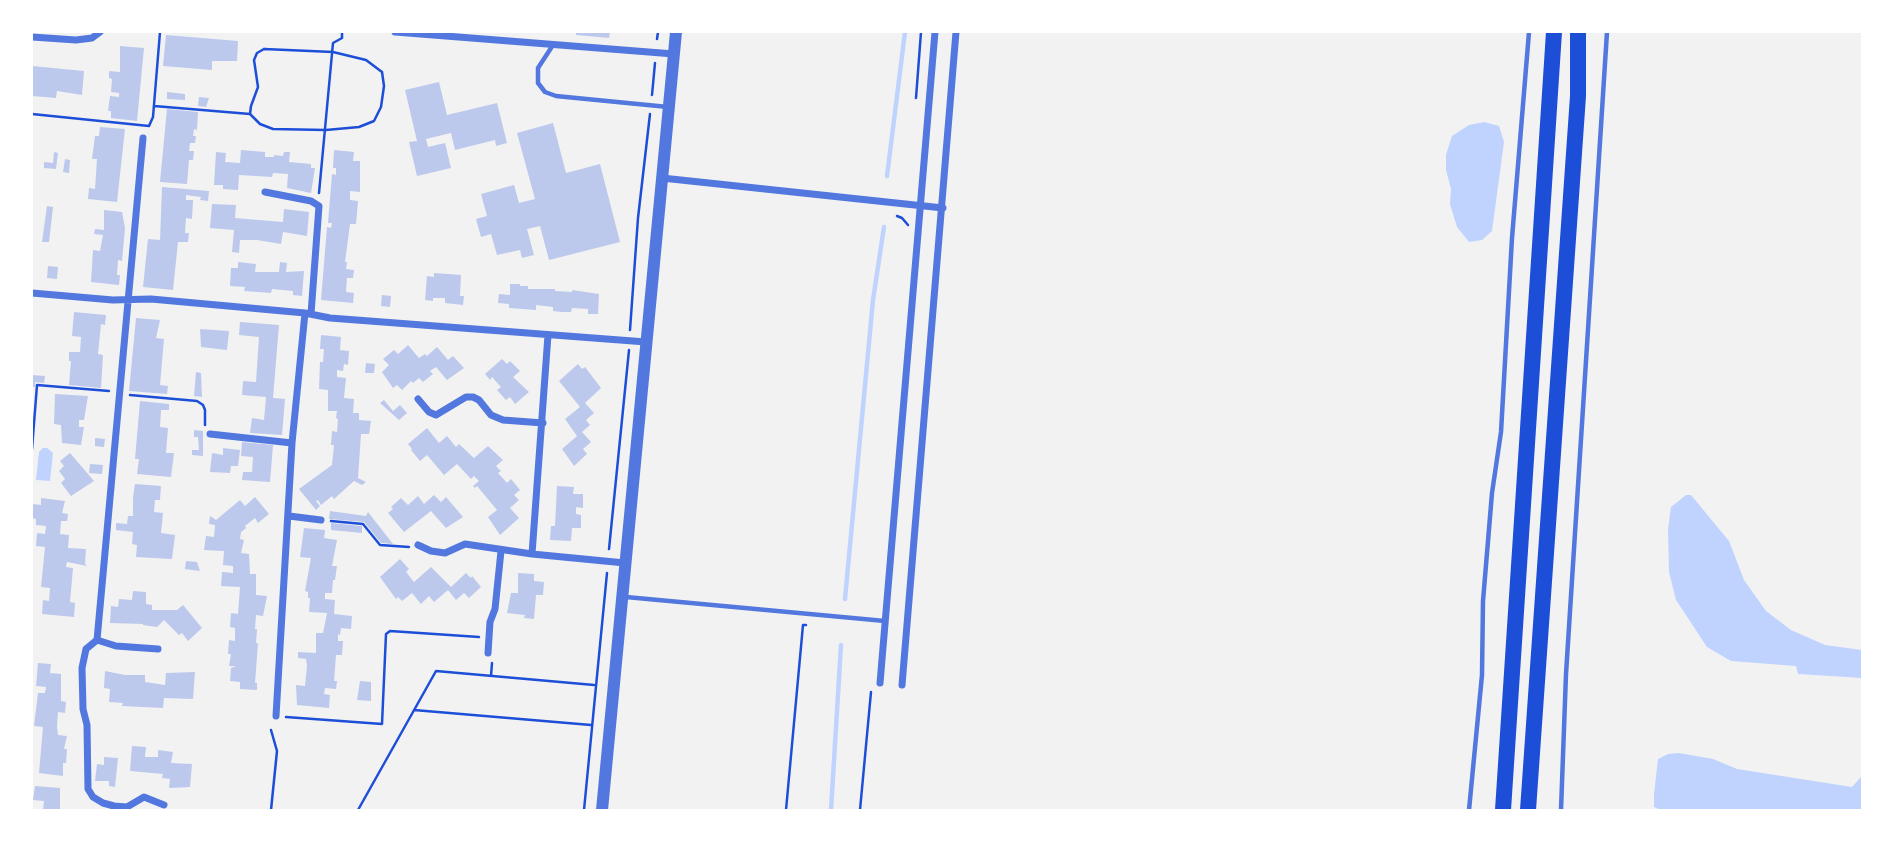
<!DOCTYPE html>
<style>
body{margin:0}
#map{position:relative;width:1894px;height:842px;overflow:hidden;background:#f2f2f2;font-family:"PT Sans Narrow",sans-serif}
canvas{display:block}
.frame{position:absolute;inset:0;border:33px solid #fff;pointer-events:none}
</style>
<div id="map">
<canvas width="1894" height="842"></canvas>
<div class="frame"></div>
</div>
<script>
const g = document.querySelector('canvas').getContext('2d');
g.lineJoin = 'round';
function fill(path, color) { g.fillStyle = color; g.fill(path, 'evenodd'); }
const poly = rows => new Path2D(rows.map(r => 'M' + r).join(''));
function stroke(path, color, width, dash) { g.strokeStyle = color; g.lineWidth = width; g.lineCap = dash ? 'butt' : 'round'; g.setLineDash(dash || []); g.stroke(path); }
const water = poly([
 [1484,122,1499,126,1504,142,1492,231,1482,240,1469,242,1457,227,1450,204,1451,189,1446,170,1446,155,1452,136,1469,125],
 [43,448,47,448,53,453,50,481,36,480,39,452],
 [1686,495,1691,495,1729,541,1744,580,1766,611,1791,630,1825,645,1862,650,1862,678,1798,674,1796,666,1731,661,1707,647,1676,600,1669,572,1668,529,1671,507],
 [1679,753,1713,759,1737,769,1852,787,1862,776,1862,810,1661,810,1654,807,1654,794,1658,759,1668,754]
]);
const stream = poly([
 [887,176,905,32],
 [845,599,873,300,884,227],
 [831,810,841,645]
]);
const building = poly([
 [576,32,610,32,609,38,576,35],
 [166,35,238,41,237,61,212,61,212,70,163,66],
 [120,46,144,48,137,121,111,118,111,111,108,111,110,96,119,97,119,93,111,92,112,79,109,78,109,71,120,72],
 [32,66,84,71,82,95,57,91,56,98,32,96],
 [439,82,447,115,497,103,507,143,496,146,495,140,455,150,451,133,426,139,428,147,445,143,451,168,417,176,409,142,417,141,405,90],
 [167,92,185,94,185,100,167,99],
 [199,97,209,98,206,107,198,106],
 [167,109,198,112,197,130,194,129,193,136,196,136,195,143,190,143,189,151,194,151,193,160,189,160,187,184,160,182],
 [553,123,566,173,600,164,620,242,549,260,540,226,527,229,534,255,522,258,520,250,497,255,491,234,481,237,476,219,487,216,481,194,514,185,519,203,535,199,517,133],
 [100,127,125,129,117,202,88,199,89,188,95,189,97,159,92,159,95,136,99,136],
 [241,150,265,152,265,157,274,157,274,155,283,156,284,152,290,152,289,162,311,164,311,168,315,168,311,193,287,188,288,174,273,173,272,177,239,175,238,190,223,189,223,185,214,185,216,152,226,153,225,162,240,163],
 [334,150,354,152,353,161,360,161,360,192,350,191,350,200,358,201,356,224,350,224,345,262,347,262,346,269,354,270,353,278,347,278,346,292,354,293,353,303,321,300,327,227,331,228,332,223,328,223,332,174,336,175,336,168,333,168],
 [54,152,58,153,56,169,44,168,44,162,53,163],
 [65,159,70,160,69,173,63,172],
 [162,187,209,191,208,201,200,200,201,197,186,195,186,200,193,200,192,219,186,218,185,233,189,233,188,242,178,242,173,290,143,287,148,239,160,240],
 [212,204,236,205,235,218,283,222,284,209,309,212,307,236,283,232,281,244,257,240,240,240,239,253,232,252,234,230,210,228],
 [47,206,53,207,49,242,42,242],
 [104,210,122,212,125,228,122,261,118,260,117,275,120,275,119,285,91,282,93,250,100,251,103,235,94,234,95,229,104,230],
 [238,262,256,264,255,272,279,272,280,262,287,263,286,272,304,271,302,296,293,295,293,291,272,289,271,293,244,291,245,287,230,286,231,268,238,268],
 [48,266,58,267,57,279,47,278],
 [434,273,461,275,460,296,464,296,463,305,445,303,445,298,433,298,433,301,425,300,427,276,434,277],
 [510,284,520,284,520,286,528,286,528,289,555,289,555,291,572,292,572,290,599,294,598,314,588,314,588,309,572,308,571,312,562,312,553,311,553,307,536,305,536,310,509,308,509,304,498,303,499,294,510,295],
 [382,295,391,296,390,307,381,306],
 [74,312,106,315,105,325,101,324,98,354,103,355,101,388,69,385,71,361,69,361,69,352,80,352,81,337,72,336],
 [136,318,160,320,156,338,164,339,160,385,168,386,167,394,129,391],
 [240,322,279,325,273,398,285,399,282,435,250,433,252,418,264,420,266,397,242,395,243,381,256,382,259,337,239,335],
 [200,329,229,331,227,350,201,347],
 [321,335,341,337,340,350,349,351,348,365,344,364,343,371,337,370,337,377,346,378,344,398,354,399,353,413,359,413,359,420,371,421,369,434,361,434,358,478,366,482,362,485,354,481,334,499,332,496,321,505,318,500,316,501,320,506,316,510,299,489,332,465,334,445,331,445,332,431,337,432,338,419,336,418,337,411,328,411,328,390,319,389,320,362,323,362,324,349,320,349],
 [408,345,419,358,425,354,427,356,437,347,448,360,453,356,464,368,447,380,436,367,430,371,433,374,423,382,419,378,413,383,411,381,402,390,397,385,393,388,382,372,389,365,383,359,394,350,398,354],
 [502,359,507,364,510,361,520,371,513,377,529,392,515,404,510,397,506,400,497,390,501,387,492,377,490,380,485,374],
 [366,363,375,364,374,373,365,373],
 [578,364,582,369,585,367,601,388,585,403,594,413,586,420,590,425,582,432,591,442,583,449,587,454,574,466,562,449,577,436,565,419,580,407,559,381],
 [196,372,201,373,202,397,194,396],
 [32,375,45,376,44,383,35,382,35,387,32,387],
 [55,394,88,396,84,420,79,420,79,427,84,427,81,445,62,443,61,425,54,424],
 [384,400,393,411,400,405,407,413,399,420,380,403],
 [140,401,169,404,169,410,161,410,160,427,168,428,166,453,174,453,171,477,137,474,139,459,135,459],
 [427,428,439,443,447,436,456,447,459,444,474,458,488,446,503,460,496,466,501,471,498,473,507,483,511,479,520,490,514,495,519,500,510,508,519,518,500,535,488,517,497,510,477,486,475,488,473,486,479,481,474,476,471,479,457,464,444,475,427,455,420,461,411,450,412,449,408,444],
 [194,430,203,431,203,456,192,455,192,450,199,450,198,437,194,437],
 [95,438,105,439,104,447,95,446],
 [242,442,273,445,270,482,242,480,243,472,252,472,253,457,241,456],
 [223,448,240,450,238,466,231,466,230,473,210,472,212,453,223,455],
 [70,453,94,481,71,496,61,483,65,479,59,471,64,466,60,461],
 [90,464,103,465,102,474,89,473],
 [135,484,161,486,160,500,155,500,154,512,163,513,161,533,175,535,172,559,136,557,137,545,132,544,133,532,116,530,116,523,127,524,128,516,133,516,133,497],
 [557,486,574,487,573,494,583,494,583,508,576,507,576,514,581,515,581,528,572,528,571,541,550,540,551,526,555,526],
 [434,495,441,502,446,497,463,517,446,528,431,511,404,532,388,513,393,509,391,507,401,498,408,505,418,496,424,504],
 [255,497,269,514,258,523,255,518,245,526,246,528,241,532,240,539,244,540,241,553,249,554,250,574,256,574,256,595,267,596,263,616,256,615,255,629,257,629,256,643,258,643,255,683,257,683,257,690,240,689,240,682,230,681,231,668,236,666,229,666,231,654,228,654,229,640,235,641,235,628,230,627,231,613,238,614,240,587,221,586,222,572,233,573,233,566,223,565,224,551,204,550,206,536,214,537,215,525,209,524,210,516,216,520,240,500,245,506],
 [41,498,65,501,62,513,68,514,67,521,61,521,60,534,69,535,68,548,86,549,85,564,87,566,67,562,66,567,73,568,70,602,75,603,74,617,42,614,43,600,49,601,50,588,41,587,45,547,36,546,37,533,45,534,46,526,36,525,36,519,32,518,32,504,41,505],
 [330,511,366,516,368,512,393,544,381,543,364,522,329,519],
 [331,523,362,526,362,533,331,530],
 [304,528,325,530,324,538,337,540,332,566,337,566,335,580,333,580,332,593,325,593,325,599,335,600,334,614,352,616,351,629,341,628,340,635,338,634,338,641,343,641,342,655,336,655,334,681,337,681,336,689,325,688,324,694,330,695,329,708,297,705,296,685,305,686,307,666,306,659,298,658,298,652,316,653,316,633,323,633,327,613,309,612,310,598,308,598,308,592,305,591,311,558,300,557],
 [400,559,409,569,406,572,414,582,431,567,451,587,466,573,471,578,472,576,481,587,469,598,464,593,456,600,448,590,434,602,429,596,421,604,412,593,402,601,398,597,396,599,380,577],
 [186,561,197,562,200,571,185,569],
 [518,573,534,574,534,581,544,582,543,595,536,595,534,619,524,618,525,615,507,613,511,593,518,593],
 [133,591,146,592,146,604,152,605,152,610,177,610,183,605,202,628,188,641,182,633,179,635,164,620,157,627,143,625,143,624,110,623,111,606,118,607,119,599,132,600],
 [38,663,51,664,50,673,61,674,61,701,66,702,65,713,58,712,57,727,58,735,67,736,64,749,67,749,66,763,63,763,63,776,39,773,43,727,34,726,38,693,45,693,46,687,36,686],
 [105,671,125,675,145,675,145,682,165,685,166,673,195,672,193,699,164,698,163,708,122,706,123,703,109,702,110,689,104,688],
 [360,681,371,682,371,701,357,700],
 [132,746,146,747,145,757,158,757,158,750,173,752,171,763,192,764,190,787,169,788,170,779,162,778,163,774,130,771],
 [104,757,118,758,115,787,109,786,109,781,95,781,97,764,104,765],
 [35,786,60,788,60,810,43,810,44,801,33,800]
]);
const path = poly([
 [657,39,658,32],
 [264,49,333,52,366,60,382,72,384,86,381,107,374,121,359,127,326,130,273,129,260,124,250,114,251,106,258,87,254,60,257,53,264,49],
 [652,95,655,63],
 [916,98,921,32],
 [154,106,250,114],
 [32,114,149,126],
 [149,126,153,117,160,32],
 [319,193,333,43,342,38,342,32],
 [897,216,902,218,908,225],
 [630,330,638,218,650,114],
 [130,395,197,401,203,405,205,410,205,425],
 [32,449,37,385,109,391],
 [331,521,363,524,380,545,409,547],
 [609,549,629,350],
 [491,676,492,663],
 [414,710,591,725],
 [286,717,382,724,386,634,390,631,479,637],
 [271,810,277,751,271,730],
 [358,810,436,671,594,685],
 [584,810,607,573],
 [786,810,803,625,806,625],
 [860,810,871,692]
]);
const service = poly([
 [553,45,538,68,538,83,545,92,556,96,668,107],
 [626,597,885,621],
 [1469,810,1482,675,1483,601,1492,493,1501,432,1512,238,1529,32],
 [1561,810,1566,674,1607,32]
]);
const minor = poly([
 [395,32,674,54],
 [32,37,76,40,92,38,100,32],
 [143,138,97,640,86,649,82,668,83,709,87,725,88,789,93,797,103,803,114,806,127,807,144,797,164,805],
 [662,178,943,208],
 [265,192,311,201,319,206,311,314],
 [32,293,113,300,151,299,305,313,330,318,646,342],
 [548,335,532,554,625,563],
 [418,399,429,412,436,415,466,397,473,397,479,400,491,415,503,420,543,423],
 [210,434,292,443],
 [289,516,321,520],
 [418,545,431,551,445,553,465,544,532,554],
 [97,640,116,646,158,649],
 [488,653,490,622,495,609,501,551],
 [880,683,935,32],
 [902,685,956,32],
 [276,716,292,443,305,313]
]);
const tertiary = poly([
 [602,810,676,32]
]);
const trunk = poly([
 [1503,810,1554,32],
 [1528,810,1578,96,1578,32]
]);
fill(water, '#bfd3fe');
stroke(stream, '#bfd3fe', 4.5);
fill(building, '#bdc9ec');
stroke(path, '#1d4ed8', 2.5);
stroke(service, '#5277de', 4.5);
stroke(minor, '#5277de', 7);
stroke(tertiary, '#5277de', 12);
stroke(trunk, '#1d4ed8', 16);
</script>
